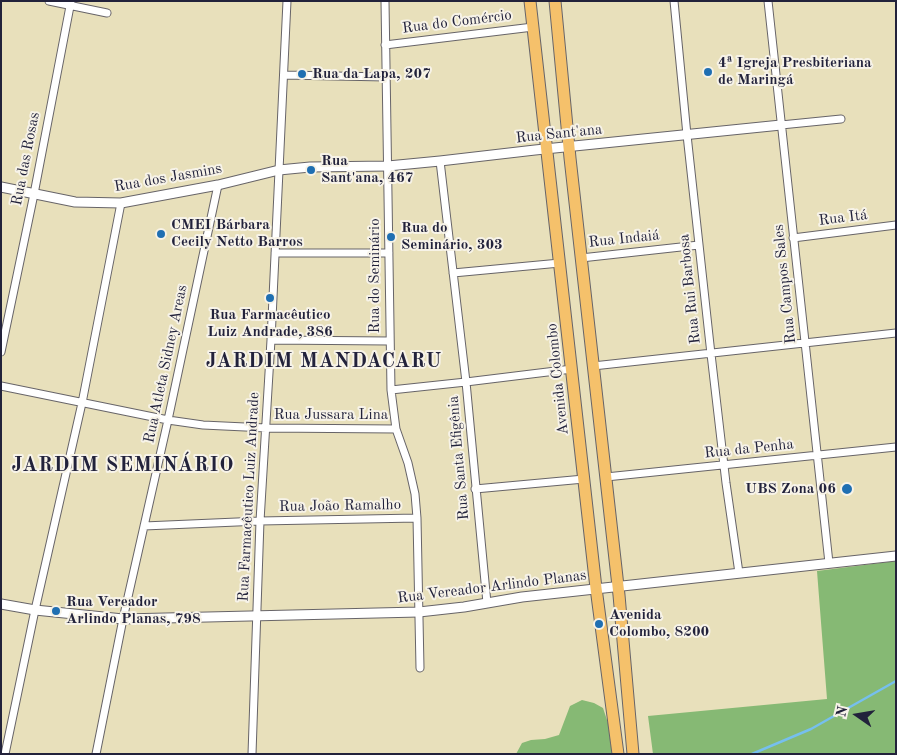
<!DOCTYPE html>
<meta charset="utf-8">
<style>
body{margin:0}
#map{position:relative;width:897px;height:755px;overflow:hidden;background:#e8e0bb;font-family:"Old Standard TT",serif}
canvas{display:block}
.frame{position:absolute;inset:0;border:2px solid #22223b;pointer-events:none}
.north{position:absolute;left:832px;top:690px;width:50px;height:50px;-webkit-text-stroke:4px #f7f3e8;paint-order:stroke;rotate:283deg;font-size:14px;font-weight:700;line-height:20px;text-align:center;color:#22223b}
.north::after{content:'';display:block;margin:auto;width:18px;height:22px;background:#22223b;clip-path:polygon(50% 0,100% 100%,50% 72%,0 100%)}
</style>
<div id="map">
<canvas width="897" height="755"></canvas>
<div class="frame"></div>
<div class="north">N</div>
</div>
<script>
const g = document.querySelector('canvas').getContext('2d');
g.lineJoin = 'round';
function fill(path, color) { g.fillStyle = color; g.fill(path, 'evenodd'); }
const poly = rows => new Path2D(rows.map(r => 'M' + r).join(''));
function stroke(path, color, width, dash) { g.strokeStyle = color; g.lineWidth = width; g.lineCap = dash ? 'butt' : 'round'; g.setLineDash(dash || []); g.stroke(path); }
function drawText(font, color, halo, rows, align = 'center') {
  g.font = font + ' "Old Standard TT",serif'; g.lineWidth = 4; g.setLineDash([]); g.textBaseline = 'middle'; g.strokeStyle = halo; g.fillStyle = color; for (const [text, x, y, turn = 0] of rows) {
    g.save(); g.translate(x, y); g.rotate((+turn || 0) * Math.PI / 180); g.textAlign = isNaN(turn) ? turn : align; if (halo) g.strokeText(text, 0, 0); g.fillText(text, 0, 0); g.restore();
  }
}
const forest = poly([
 [896,561,896,754,653,754,648,716,827,699,817,571],
 [582,700,594,703,603,708,608,723,612,754,516,754,522,743,531,740,545,739,559,735,570,706]
]);
const stream = poly([
 [752,754,811,729,896,681]
]);
const minor = poly([
 [49,1,107,13],
 [385,1,391,390,396,429,408,463,415,494,417,518,420,668],
 [674,1,687,135,711,354,726,483,739,573],
 [768,1,829,563],
 [385,45,533,27],
 [284,75,386,77],
 [781,125,841,119],
 [440,161,466,382,487,603],
 [793,238,896,225],
 [275,253,389,253],
 [581,258,699,245],
 [453,273,560,263],
 [271,340,389,341],
 [1,352,34,194,71,1],
 [593,366,896,333],
 [1,386,168,420,203,425,266,428,396,429],
 [391,390,466,382,572,369],
 [606,477,896,447],
 [475,489,584,479],
 [144,526,260,521,417,518],
 [5,754,35,610,82,403,121,203],
 [96,754,123,619,168,420,218,185],
 [252,754,260,521,271,340,287,1]
]);
const tertiary = poly([
 [1,187,75,202,121,203,218,185,279,170,310,167,388,166,440,161,535,150,781,125],
 [1,604,35,610,123,619,419,612,464,607,522,597,896,556]
]);
const primary = poly([
 [530,1,596,588,618,754],
 [555,1,570,158,619,595,633,754]
]);
const markers = [
 [708,72,5,"#1f6fb2"],
 [302,74,5,"#1f6fb2"],
 [311,170,5,"#1f6fb2"],
 [161,234,5,"#1f6fb2"],
 [391,237,5,"#1f6fb2"],
 [270,298,5,"#1f6fb2"],
 [847,489,6,"#1f6fb2"],
 [56,611,5,"#1f6fb2"],
 [599,624,5,"#1f6fb2"]
];
const streetNames = [
 ["Rua do Comércio",457,22,-7],
 ["Rua Sant'ana",559,134,-6],
 ["Rua das Rosas",26,159,-79],
 ["Rua dos Jasmins",168,178,-10],
 ["Rua Itá",843,218,-7],
 ["Rua Indaiá",624,239,-6],
 ["Rua do Seminário",375,276,-90],
 ["Rua Campos Sales",785,284,-96],
 ["Rua Rui Barbosa",690,289,-96],
 ["Rua Atleta Sidney Areas",166,364,-78],
 ["Avenida Colombo",558,379,-96],
 ["Rua Jussara Lina",331,415],
 ["Rua da Penha",749,449,-6],
 ["Rua Santa Efigênia",459,458,-95],
 ["Rua Farmacêutico Luiz Andrade",249,497,-87],
 ["Rua João Ramalho",340,506,-1],
 ["Rua Vereador Arlindo Planas",492,587,-7]
];
const poiNames = [
 ["4ª Igreja Presbiteriana",718,63],
 ["de Maringá",718,80],
 ["Rua da Lapa, 207",312,74],
 ["Rua",321,161],
 ["Sant'ana, 467",321,178],
 ["CMEI Bárbara",171,225],
 ["Cecily Netto Barros",171,242],
 ["Rua do",401,228],
 ["Seminário, 303",401,245],
 ["Rua Farmacêutico",270,315,"center"],
 ["Luiz Andrade, 386",270,332,"center"],
 ["UBS Zona 06",836,489,"right"],
 ["Rua Vereador",66,602],
 ["Arlindo Planas, 798",66,619],
 ["Avenida",609,615],
 ["Colombo, 8200",609,632]
];
const districtNames = [
 ["JARDIM MANDACARU",324,362],
 ["JARDIM SEMINÁRIO",123,466]
];
fill(forest, '#86b974');
stroke(stream, '#76bfee', 2.5);
stroke(minor, '#676468', 9);
stroke(tertiary, '#676468', 11);
stroke(primary, '#676468', 13);
stroke(minor, '#fff', 7);
stroke(tertiary, '#fff', 9);
stroke(primary, '#f5c16b', 11);
for (const [x, y, r, color] of markers) { const dot = new Path2D(); dot.arc(x, y, r, 0, 2 * Math.PI); g.fillStyle = color; g.fill(dot); stroke(dot, '#f7f3e8', 2); }
drawText('15px', '#22223b', '#f7f3e8', streetNames);
drawText('bold 15px', '#22223b', '#f7f3e8', poiNames, 'left');
g.letterSpacing = '1px';
drawText('bold 20px', '#22223b', '#f7f3e8', districtNames);
g.letterSpacing = '0px';
</script>
